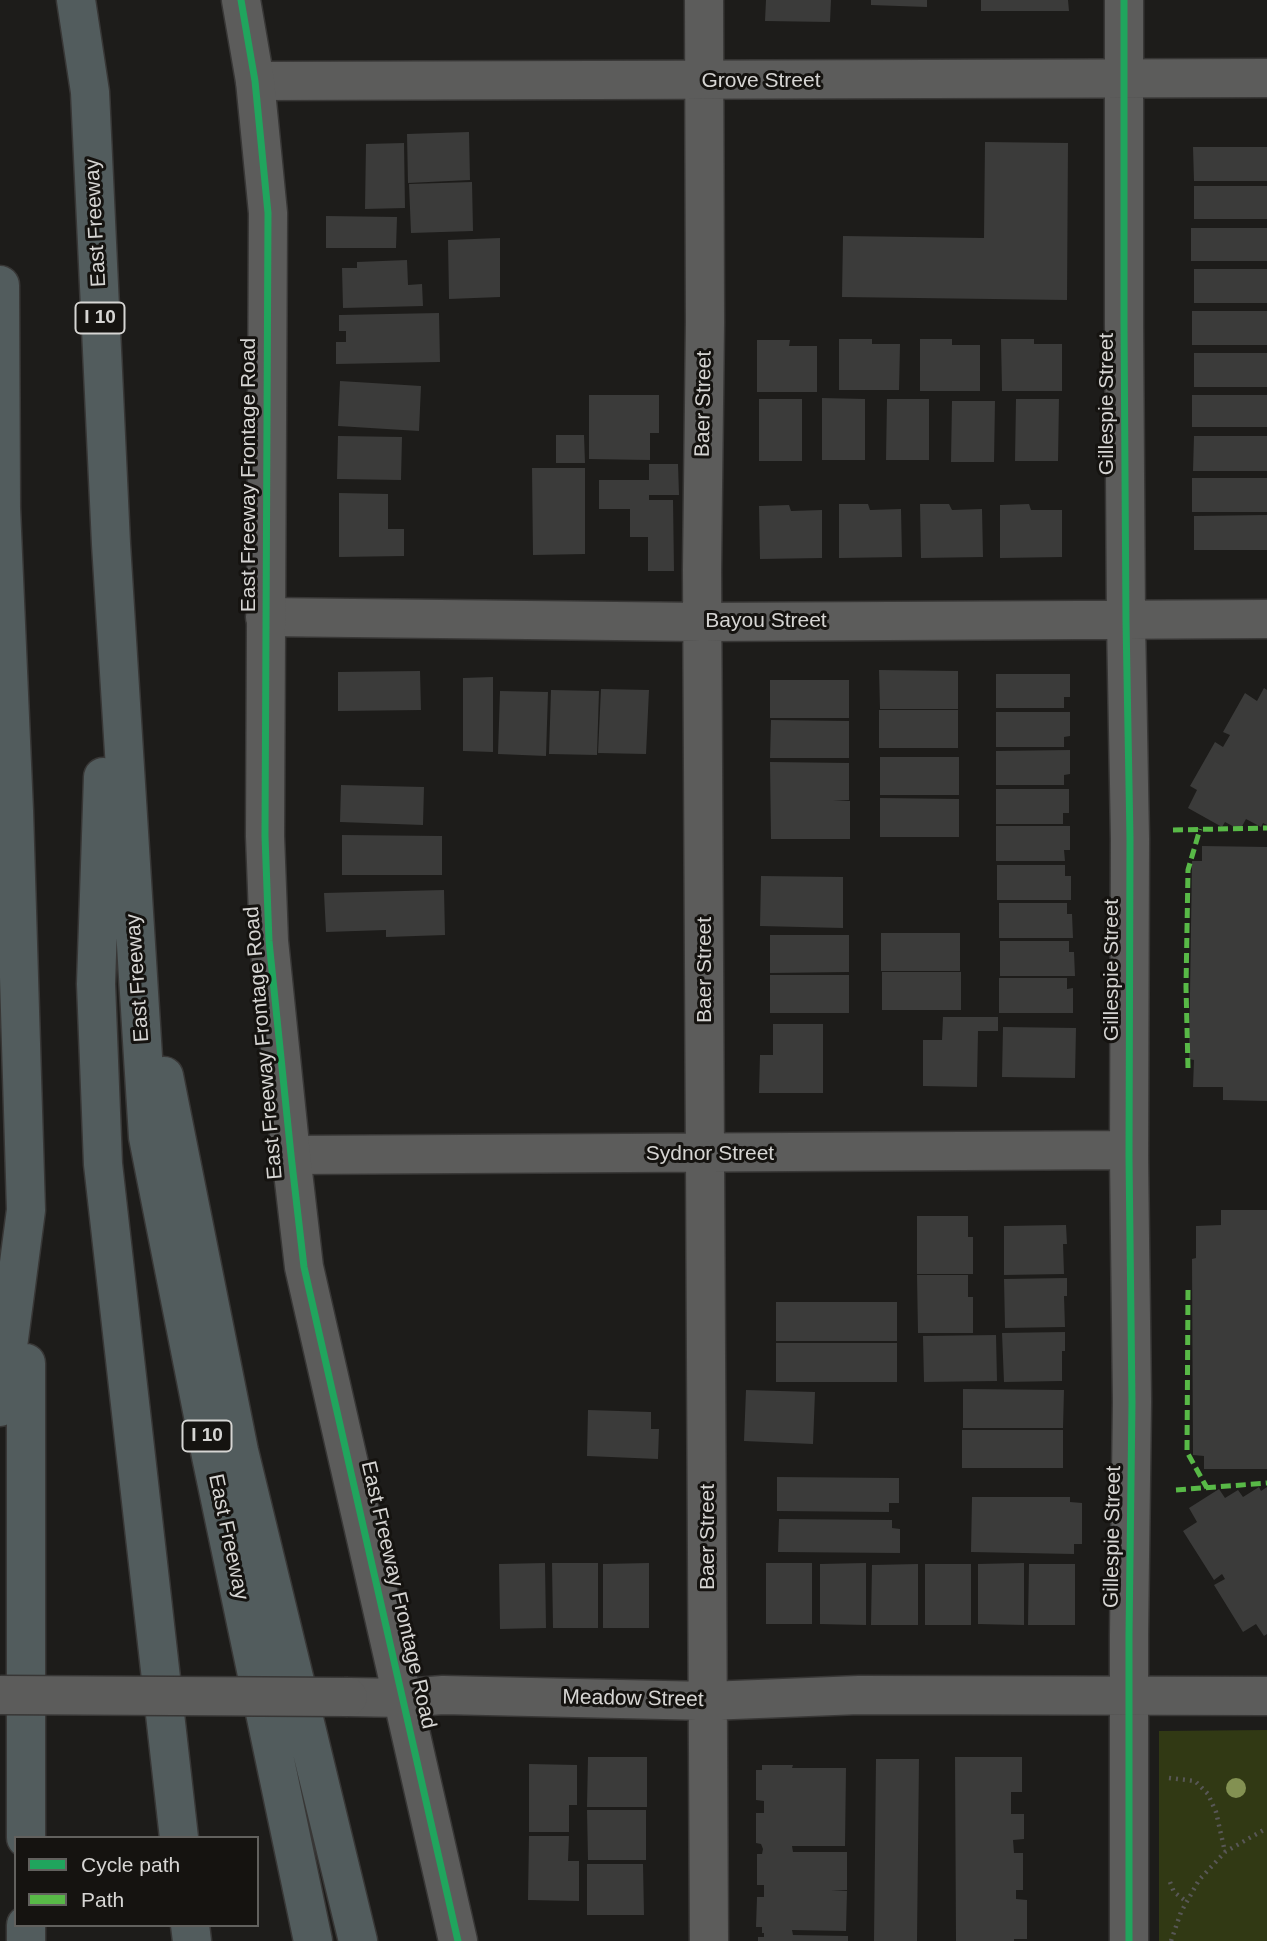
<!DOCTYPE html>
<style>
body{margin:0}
#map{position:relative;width:1267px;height:1941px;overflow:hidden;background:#1d1c1a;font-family:Arial,sans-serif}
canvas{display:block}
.legend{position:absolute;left:14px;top:1836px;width:245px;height:91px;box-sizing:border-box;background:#151310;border:2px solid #62615e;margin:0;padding:9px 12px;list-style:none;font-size:21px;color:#d6d5d3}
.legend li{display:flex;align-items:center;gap:14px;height:35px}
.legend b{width:35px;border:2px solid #62615e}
</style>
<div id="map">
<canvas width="1267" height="1941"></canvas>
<ul class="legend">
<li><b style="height:9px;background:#20a55d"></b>Cycle path</li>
<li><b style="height:9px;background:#58b947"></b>Path</li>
</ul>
</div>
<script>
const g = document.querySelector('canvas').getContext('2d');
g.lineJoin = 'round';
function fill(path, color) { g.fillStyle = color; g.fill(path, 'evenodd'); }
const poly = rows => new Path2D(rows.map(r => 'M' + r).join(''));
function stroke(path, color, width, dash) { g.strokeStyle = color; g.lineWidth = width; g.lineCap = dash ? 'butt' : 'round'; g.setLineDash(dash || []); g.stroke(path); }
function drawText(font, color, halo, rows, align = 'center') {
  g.font = font + ' Arial,sans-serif'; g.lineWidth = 6; g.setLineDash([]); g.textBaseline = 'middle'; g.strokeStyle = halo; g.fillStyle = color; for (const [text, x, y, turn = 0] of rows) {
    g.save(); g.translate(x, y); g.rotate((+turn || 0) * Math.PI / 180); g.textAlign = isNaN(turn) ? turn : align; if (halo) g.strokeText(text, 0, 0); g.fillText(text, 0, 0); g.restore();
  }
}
const green = poly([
 [1267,1730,1267,1941,1159,1941,1159,1731]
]);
const building = poly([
 [766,0,831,0,830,22,765,21],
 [871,0,927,0,927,7,871,5],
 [981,0,1068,0,1069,11,981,11],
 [469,132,470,180,408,183,407,134],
 [985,142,1068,143,1067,300,842,297,843,236,984,238],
 [404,143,405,208,365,209,366,144],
 [1193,147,1267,147,1267,181,1194,181],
 [472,182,473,231,411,233,409,184],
 [1194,186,1267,186,1267,219,1194,219],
 [326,216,397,217,396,248,326,248],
 [1191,228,1267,228,1267,261,1191,261],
 [500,238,500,297,449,299,448,240],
 [407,260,408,285,422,284,423,306,343,308,342,268,357,268,357,262],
 [1194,269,1267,269,1267,303,1194,303],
 [1192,311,1267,311,1267,345,1192,345],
 [439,313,440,362,336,364,336,342,346,342,346,331,339,331,339,315],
 [839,339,872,339,872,344,900,344,899,390,839,390],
 [920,339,952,339,952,345,980,345,980,391,920,391],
 [1001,339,1034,339,1034,344,1062,344,1062,391,1002,391],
 [757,340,790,340,789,346,817,346,817,392,757,392],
 [1194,353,1267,353,1267,387,1194,387],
 [340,381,421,386,419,431,338,426],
 [589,395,659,395,659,433,650,433,650,460,589,459],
 [1192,395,1267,395,1267,427,1192,427],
 [822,398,865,399,865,460,822,460],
 [759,399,802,399,802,461,759,461],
 [887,399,929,399,929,460,886,460],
 [1016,399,1059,399,1058,461,1015,461],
 [952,401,995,401,994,462,951,462],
 [556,435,584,435,585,463,556,463],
 [338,436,402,437,401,480,337,479],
 [1194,436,1267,436,1267,471,1193,471],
 [649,464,678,464,679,495,649,495,649,500,673,500,674,571,648,571,648,537,630,537,630,509,599,509,599,480,649,480],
 [532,468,585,468,585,554,533,555],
 [1192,478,1267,478,1267,512,1192,512],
 [339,493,388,494,388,529,404,529,404,556,339,557],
 [839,504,868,504,870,510,901,509,902,557,839,558],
 [920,504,949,504,952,510,982,509,983,557,921,558],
 [1029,504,1031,510,1062,510,1062,557,1000,558,1000,505],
 [789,505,791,511,822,510,822,558,760,559,759,506],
 [1267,515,1267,550,1194,550,1194,516],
 [879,670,958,671,958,709,880,709],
 [420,671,421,710,338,711,338,672],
 [996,674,1070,674,1070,697,1064,697,1064,708,996,708],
 [493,677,493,752,463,751,463,678],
 [770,680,849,680,849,718,770,718],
 [1264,688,1267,690,1267,825,1263,823,1261,827,1246,819,1240,830,1225,822,1222,827,1188,808,1197,790,1190,786,1215,742,1223,747,1230,735,1223,732,1245,693,1257,701],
 [601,689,649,690,646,754,598,753],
 [551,690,599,691,597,755,549,754],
 [500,691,548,692,546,756,498,754],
 [879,710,958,710,958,748,879,748],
 [996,712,1070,712,1070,736,1064,737,1064,747,996,747],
 [771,720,849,721,849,758,770,758],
 [1070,750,1070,774,1064,775,1064,785,996,785,996,751],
 [880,757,959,757,959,795,880,795],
 [770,762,849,763,849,800,833,801,850,801,850,839,771,839],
 [341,785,424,787,423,825,340,822],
 [996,789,1069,789,1069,813,1063,813,1063,824,996,824],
 [880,798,959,799,959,837,880,837],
 [996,826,1070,826,1070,850,1064,850,1065,861,996,861],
 [342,835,442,836,442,875,342,875],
 [1202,846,1267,847,1267,1101,1223,1100,1223,1087,1193,1087,1194,1060,1189,1059,1192,861,1202,861],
 [997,865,1065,865,1065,876,1071,876,1071,900,997,900],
 [761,876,843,877,843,928,760,926],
 [444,890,445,935,386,937,386,930,326,932,324,893],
 [999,903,1067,903,1067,914,1072,914,1073,938,999,938],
 [881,933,960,933,960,971,881,971],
 [770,935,849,935,849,972,770,973],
 [1000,941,1069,941,1069,952,1074,952,1075,976,1000,976],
 [882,972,961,972,961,1010,882,1010],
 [770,975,849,975,849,1013,770,1013],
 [999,978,1067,978,1067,989,1073,988,1073,1013,999,1013],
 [943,1017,998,1017,998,1031,978,1031,977,1087,923,1086,923,1040,942,1040],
 [773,1024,823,1024,823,1093,759,1093,760,1055,773,1055],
 [1003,1027,1076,1028,1075,1078,1002,1077],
 [1221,1210,1267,1210,1267,1469,1204,1469,1204,1456,1193,1455,1192,1259,1196,1258,1196,1226,1221,1225],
 [917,1216,968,1216,968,1237,973,1237,973,1274,917,1274],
 [1066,1225,1067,1244,1063,1244,1064,1274,1004,1275,1004,1226],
 [917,1275,968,1275,968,1297,973,1297,973,1333,918,1333],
 [1067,1278,1067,1296,1064,1296,1065,1327,1005,1328,1004,1279],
 [776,1302,897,1302,897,1341,776,1341],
 [1065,1332,1065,1351,1062,1351,1062,1381,1004,1382,1002,1333],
 [996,1335,997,1381,924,1382,923,1336],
 [776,1343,897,1343,897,1382,776,1382],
 [963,1389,1064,1390,1063,1428,963,1428],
 [746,1390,815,1392,813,1444,744,1441],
 [588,1410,651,1412,651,1429,659,1429,658,1459,587,1456],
 [962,1430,1063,1430,1063,1468,962,1468],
 [777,1477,899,1478,899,1503,889,1503,889,1512,777,1511],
 [1259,1487,1261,1491,1267,1487,1267,1634,1264,1636,1256,1624,1243,1632,1214,1585,1225,1579,1222,1574,1214,1580,1183,1531,1197,1522,1189,1508,1219,1489,1225,1498,1238,1490,1243,1497],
 [972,1497,1070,1497,1070,1502,1082,1503,1082,1544,1074,1544,1074,1554,971,1552],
 [779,1519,892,1520,892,1528,900,1529,900,1553,778,1552],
 [545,1563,546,1628,500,1629,499,1564],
 [552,1563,598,1563,598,1628,553,1628],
 [649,1563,649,1628,603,1628,603,1564],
 [766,1563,812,1563,812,1624,766,1624],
 [866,1563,866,1625,820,1624,820,1564],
 [1024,1563,1024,1625,978,1624,978,1564],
 [918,1564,918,1625,871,1625,872,1565],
 [925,1564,971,1564,971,1625,925,1625],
 [1029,1564,1075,1564,1075,1625,1028,1625],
 [588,1757,647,1757,647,1807,587,1807],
 [955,1757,1022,1757,1022,1792,1011,1792,1011,1814,1024,1814,1024,1839,1013,1840,1014,1853,1023,1853,1023,1890,1016,1890,1016,1899,1027,1900,1027,1939,1014,1939,1014,1941,956,1941],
 [876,1759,919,1759,917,1941,874,1941],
 [529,1764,577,1765,577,1805,569,1805,569,1832,529,1832],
 [762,1765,793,1765,792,1768,846,1768,845,1846,792,1846,793,1852,847,1852,847,1890,831,1890,847,1891,846,1931,792,1930,793,1935,848,1936,848,1941,758,1941,758,1937,764,1937,764,1933,762,1933,762,1927,756,1927,757,1897,764,1897,764,1885,757,1885,757,1854,762,1854,763,1849,761,1844,756,1843,756,1813,764,1813,764,1801,756,1800,756,1770,762,1770],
 [587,1810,646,1810,646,1860,588,1860],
 [529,1836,569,1836,568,1861,579,1861,579,1901,528,1900],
 [587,1864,643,1864,644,1915,587,1915]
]);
const path = poly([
 [1169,1778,1195,1781,1208,1794,1216,1812,1225,1852],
 [1170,1882,1174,1892,1187,1902],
 [1171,1941,1181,1912,1199,1880,1225,1852,1267,1828]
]);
const minor = poly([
 [704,0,705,322,702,570,709,1941],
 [1124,0,1124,324,1126,621,1130,839,1129,1157,1132,1402,1129,1635,1129,1941],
 [255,81,1267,78],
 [265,617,702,622,1267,619],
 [291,1155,1129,1150],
 [403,1698,443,1695,708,1701,859,1695,1267,1696]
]);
const tertiary = poly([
 [241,0,255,81,268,213,265,836,269,941,291,1155,304,1267,458,1941],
 [348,1697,403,1698]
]);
const motorway = poly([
 [76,0,90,92,111,544,148,1137,211,1456,313,1941],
 [0,285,1,508,14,811,26,1210,0,1407],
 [103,777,96,984,103,1164,179,1838],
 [164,1076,239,1451,358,1941],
 [26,1363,26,1838],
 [26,1925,26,1941],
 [190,1925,192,1941]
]);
const tertiaryBridge = poly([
 [0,1695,348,1697]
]);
const quiet = poly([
 [1173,830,1267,828],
 [1188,1068,1186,987,1188,870,1200,829],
 [1188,1290,1187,1452,1207,1488],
 [1176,1490,1267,1483]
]);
const cycleway = poly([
 [241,0,255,81,268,213,265,836,269,941,291,1155,304,1267,458,1941],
 [1124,0,1124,324,1126,621,1130,839,1129,1157,1132,1402,1129,1635,1129,1941]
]);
const trees = [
 [1236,1788]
];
const shields = [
 [100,318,49],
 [207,1436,49]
];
const shieldNames = [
 ["I 10",100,318],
 ["I 10",207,1436]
];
const streetNames = [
 ["Grove Street",761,81],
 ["East Freeway",96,223,-93],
 ["Baer Street",704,404,-89],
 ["Gillespie Street",1107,404,-90],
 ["East Freeway Frontage Road",249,475,-90],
 ["Bayou Street",766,621],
 ["Baer Street",705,970,-90],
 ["Gillespie Street",1112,970,-90],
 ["East Freeway",138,978,-94],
 ["East Freeway Frontage Road",264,1043,-95],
 ["Sydnor Street",710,1154],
 ["East Freeway",228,1537,78],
 ["Baer Street",708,1537,-90],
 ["Gillespie Street",1113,1537,-89],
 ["East Freeway Frontage Road",398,1595,77],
 ["Meadow Street",633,1699,1]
];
fill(green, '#313914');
fill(building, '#3b3b3a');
stroke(minor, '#383736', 41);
stroke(tertiary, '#383736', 41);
stroke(motorway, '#383736', 41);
stroke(path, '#585756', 4.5, [2, 5]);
stroke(minor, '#5c5c5b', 38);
stroke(tertiary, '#5c5c5b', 38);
stroke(motorway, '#525c5d', 38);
stroke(tertiaryBridge, '#383736', 41, []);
stroke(tertiaryBridge, '#5c5c5b', 38);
stroke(quiet, '#58b947', 5, [10, 5]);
stroke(cycleway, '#20a55d', 7);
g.fillStyle = '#839152';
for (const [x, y] of trees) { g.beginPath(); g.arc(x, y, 10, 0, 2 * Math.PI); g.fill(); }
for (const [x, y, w] of shields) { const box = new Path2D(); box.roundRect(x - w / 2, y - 15.5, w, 31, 5); g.fillStyle = '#151310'; g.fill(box); stroke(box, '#d6d5d3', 2); }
drawText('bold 19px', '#d6d5d3', null, shieldNames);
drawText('21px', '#d6d5d3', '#151310', streetNames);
</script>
